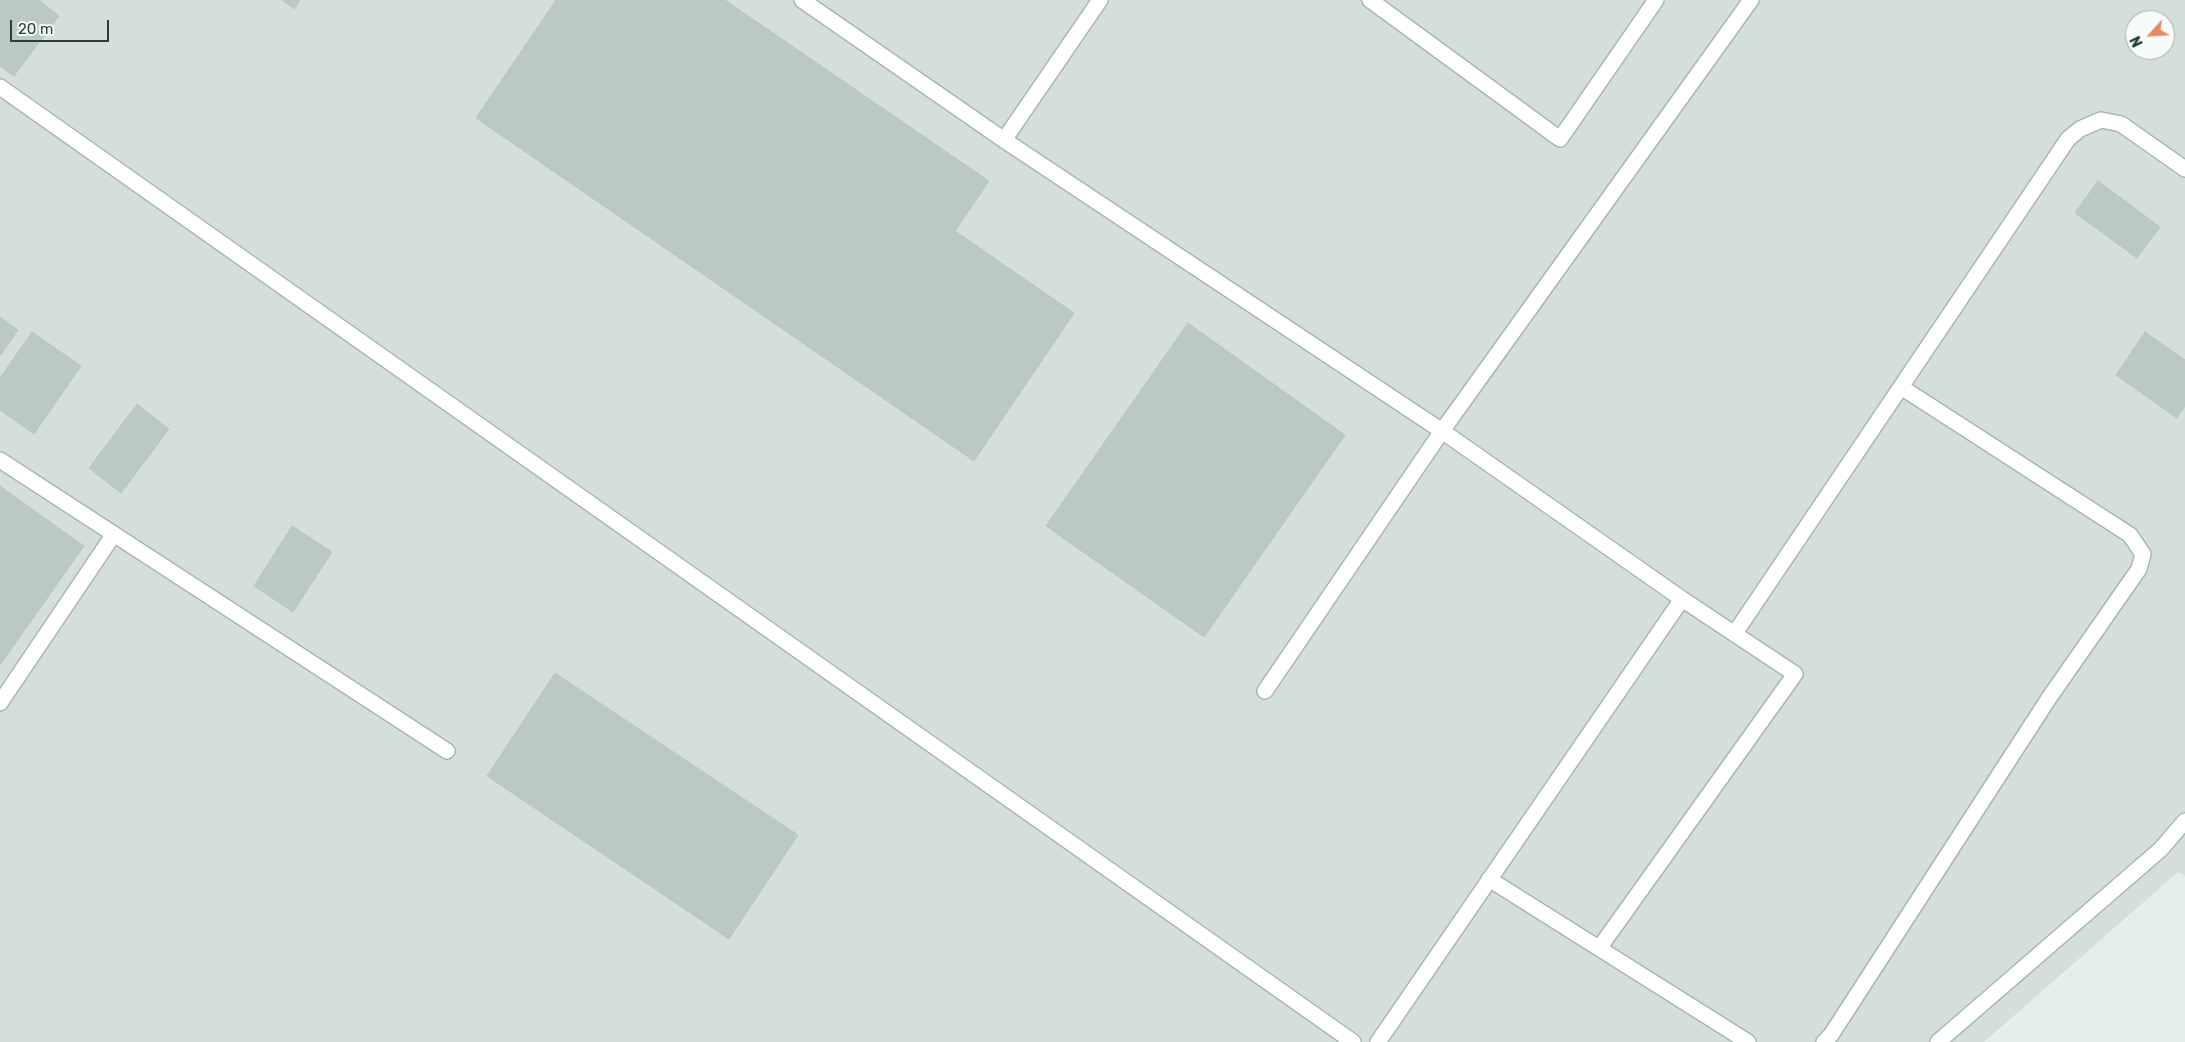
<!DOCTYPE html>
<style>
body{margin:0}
#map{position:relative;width:2185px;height:1042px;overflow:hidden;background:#e6eeeb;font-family:Rubik,sans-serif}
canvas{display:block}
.north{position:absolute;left:2125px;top:10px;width:50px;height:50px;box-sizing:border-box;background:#f7fbf9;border:1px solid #a3b0ac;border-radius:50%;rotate:244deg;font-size:14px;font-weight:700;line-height:20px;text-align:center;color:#264039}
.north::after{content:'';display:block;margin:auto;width:18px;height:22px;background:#eb8967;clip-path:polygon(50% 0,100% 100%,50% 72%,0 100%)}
.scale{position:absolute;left:10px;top:20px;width:99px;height:22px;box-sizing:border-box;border:2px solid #264039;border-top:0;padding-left:6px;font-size:15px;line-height:18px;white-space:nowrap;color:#264039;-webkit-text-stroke:4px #f7fbf9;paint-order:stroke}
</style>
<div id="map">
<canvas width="2185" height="1042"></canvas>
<div class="north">N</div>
<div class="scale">20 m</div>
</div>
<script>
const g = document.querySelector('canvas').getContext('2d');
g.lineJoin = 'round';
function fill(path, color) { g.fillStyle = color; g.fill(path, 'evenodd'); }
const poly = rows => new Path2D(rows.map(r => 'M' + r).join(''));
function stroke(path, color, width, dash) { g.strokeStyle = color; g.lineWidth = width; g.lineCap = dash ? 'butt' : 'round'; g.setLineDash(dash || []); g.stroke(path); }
const built = poly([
 [0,0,2185,0,2185,876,2178,872,1984,1042,0,1042],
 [2135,20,2165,20,2165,50,2135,50]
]);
const building = poly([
 [0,0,39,0,59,16,14,76,0,66,0,0],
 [282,0,300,0,294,9,282,0],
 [556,0,725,0,989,181,955,231,1074,313,974,461,476,118,556,0],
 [2098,181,2160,227,2137,258,2075,213,2098,181],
 [0,317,18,330,0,356,0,317],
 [1188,323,1345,435,1204,637,1046,526,1188,323],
 [32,332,81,366,34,434,0,410,0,378,32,332],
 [2145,332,2185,360,2185,406,2177,418,2116,375,2145,332],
 [137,404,169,429,121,493,89,468,137,404],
 [0,486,84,546,0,665,0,486],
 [292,526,332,552,293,612,254,586,292,526],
 [555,673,798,835,729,939,487,776,555,673]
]);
const minor = poly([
 [802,0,1004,140,1442,431,1682,599,1795,674,1600,947],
 [1370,0,1560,139,1656,0],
 [0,87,1353,1042],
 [1004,140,1100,0],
 [0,460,447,751],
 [1735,633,2068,139,2080,129,2101,120,2121,124,2185,169],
 [1265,691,1442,431,1751,0],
 [0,703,114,534],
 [1489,879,1748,1042],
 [1378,1042,1682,599],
 [1824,1042,1831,1035,2049,698,2139,569,2143,554,2130,535,1901,387],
 [1938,1042,2161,849,2185,821]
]);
fill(built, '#d4deda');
fill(building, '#bbc9c4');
stroke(building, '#b9c8c2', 1);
stroke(minor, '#a9b6b2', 18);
stroke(minor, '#fff', 15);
</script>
